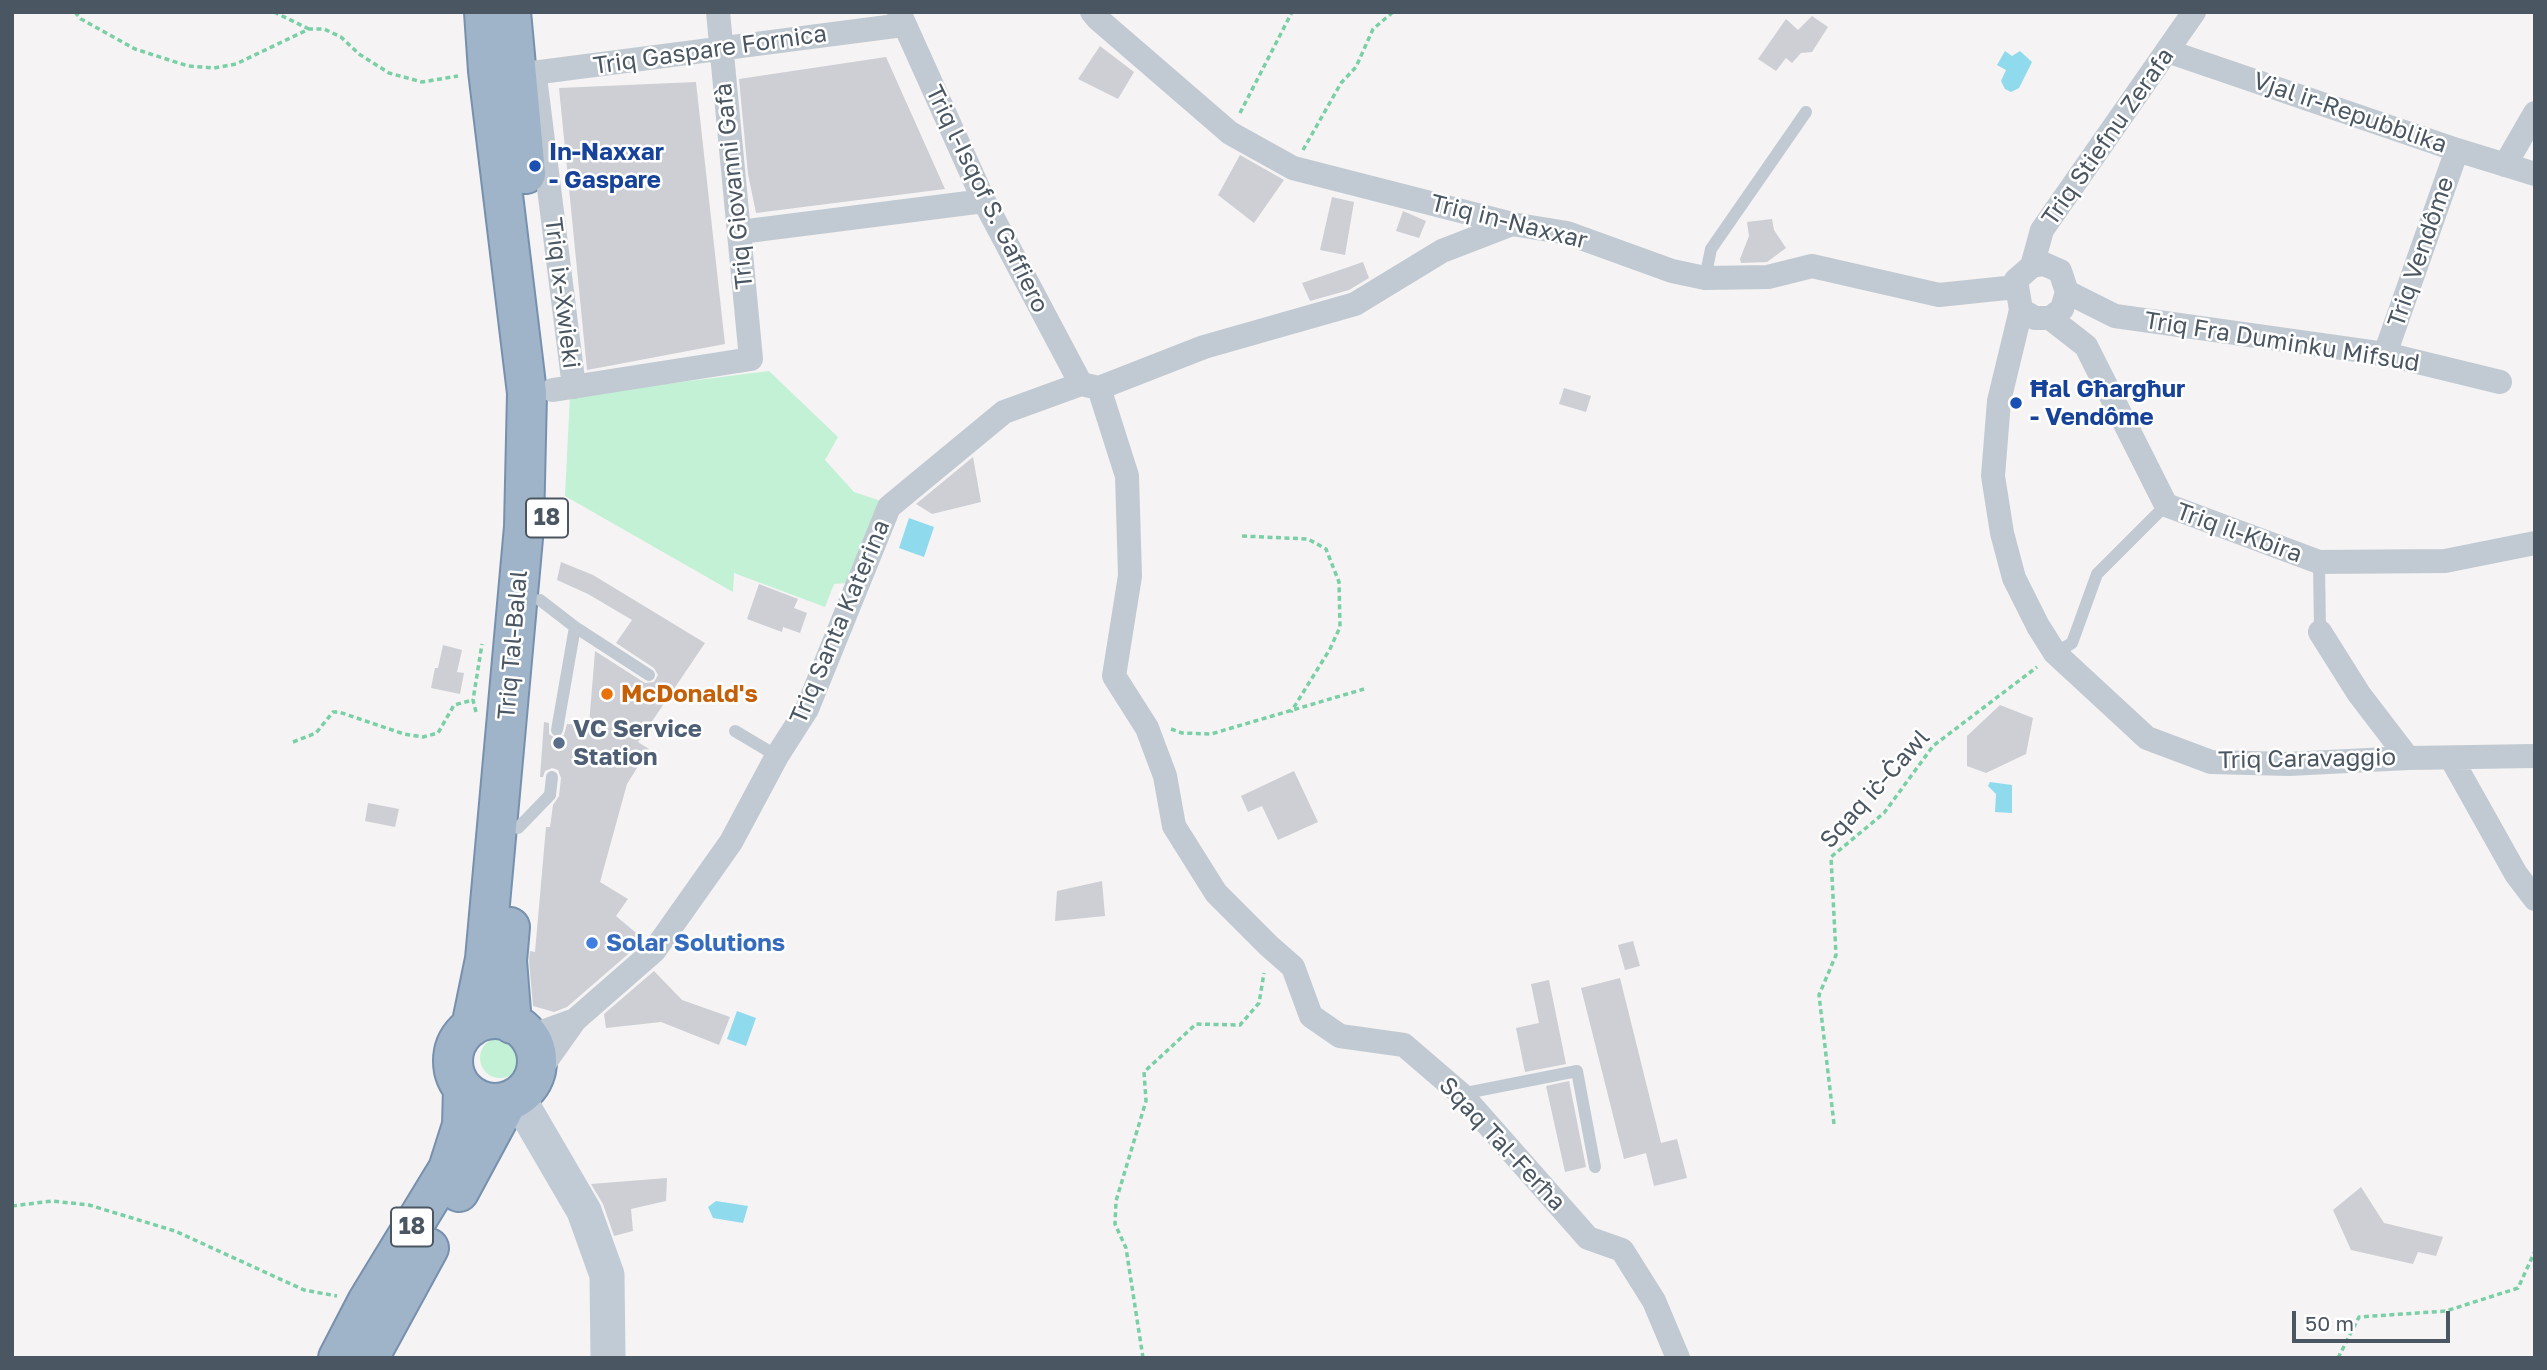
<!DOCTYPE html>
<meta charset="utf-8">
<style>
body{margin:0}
#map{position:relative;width:2547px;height:1370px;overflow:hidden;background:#f5f3f3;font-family:"Golos Text",sans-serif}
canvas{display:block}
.frame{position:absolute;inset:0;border:14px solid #4a5661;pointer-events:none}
.scale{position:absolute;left:2292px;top:1311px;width:158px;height:32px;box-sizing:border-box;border:4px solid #4a5661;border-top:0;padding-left:9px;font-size:21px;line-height:24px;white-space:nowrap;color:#4a5661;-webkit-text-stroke:5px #fff;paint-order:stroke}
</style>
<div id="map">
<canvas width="2547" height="1370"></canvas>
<div class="frame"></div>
<div class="scale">50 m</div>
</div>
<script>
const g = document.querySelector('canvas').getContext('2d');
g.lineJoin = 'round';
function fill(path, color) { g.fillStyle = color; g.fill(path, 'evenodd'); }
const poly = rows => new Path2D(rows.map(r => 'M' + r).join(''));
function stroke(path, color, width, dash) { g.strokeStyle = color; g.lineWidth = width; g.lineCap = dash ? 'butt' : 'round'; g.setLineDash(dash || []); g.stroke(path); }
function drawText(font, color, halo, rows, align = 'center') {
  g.font = font + ' "Golos Text",sans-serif'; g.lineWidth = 5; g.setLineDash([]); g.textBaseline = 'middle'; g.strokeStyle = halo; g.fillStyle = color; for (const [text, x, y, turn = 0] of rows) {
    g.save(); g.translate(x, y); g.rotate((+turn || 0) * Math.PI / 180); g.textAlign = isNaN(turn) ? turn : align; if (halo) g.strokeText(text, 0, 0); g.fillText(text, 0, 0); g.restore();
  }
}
const green = poly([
 [769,371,838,437,825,460,854,492,881,501,847,583,834,584,825,607,734,573,733,592,565,496,570,396],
 '480 1058a20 20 0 1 1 40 0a20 20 0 1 1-40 0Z'
]);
const water = poly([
 [2005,51,2012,56,2020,51,2032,62,2019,88,2011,92,2005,89,2001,81,2006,70,1997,65],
 [909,518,934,527,924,557,899,548],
 [1990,782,2012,785,2012,813,1995,812,1996,794,1988,786],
 [737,1011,756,1018,746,1046,727,1039],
 [716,1201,748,1206,743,1223,713,1218,708,1207]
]);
const building = poly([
 [1812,16,1828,27,1812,52,1801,53,1792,63,1786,58,1776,71,1758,59,1786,19,1798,30],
 [1100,46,1134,72,1118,99,1078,79],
 [886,57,945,189,756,213,748,174,739,79],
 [696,82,725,344,587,370,559,88],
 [1240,155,1284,180,1254,223,1218,195],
 [1332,197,1354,202,1345,255,1320,250],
 [1403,211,1426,221,1419,238,1396,231],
 [1772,219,1774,230,1786,248,1767,262,1741,263,1740,259,1749,236,1747,222],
 [1363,262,1369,278,1349,290,1310,301,1302,283],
 [1564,388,1591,396,1586,412,1559,404],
 [973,457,981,502,932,514,916,504],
 [561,562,593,575,705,643,638,742,649,749,627,784,600,882,628,899,616,916,641,937,632,947,634,949,567,1007,554,1012,533,1006,529,961,530,951,535,952,546,827,550,827,553,805,559,796,561,778,558,770,552,768,545,771,543,777,540,777,544,722,549,723,549,734,556,739,564,735,567,724,589,725,595,651,645,683,654,682,658,675,654,668,616,643,632,620,588,594,557,580],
 [759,584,798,599,794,608,807,613,800,633,783,627,782,632,747,619],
 [443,645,462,650,457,672,464,673,460,694,431,688,435,668,438,668],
 [2000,705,2033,718,2026,754,1986,773,1967,766,1967,736],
 [1294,771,1318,822,1278,840,1262,806,1248,812,1241,796],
 [368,803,399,809,395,827,365,821],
 [1102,881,1105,916,1055,921,1057,891],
 [1633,941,1640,966,1625,970,1618,945],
 [654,971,682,1000,730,1017,719,1045,661,1022,606,1028,604,1014],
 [1620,978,1661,1143,1677,1139,1687,1178,1654,1186,1646,1153,1624,1159,1581,988],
 [1549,980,1566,1064,1525,1072,1516,1028,1539,1023,1531,984],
 [1569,1081,1586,1167,1565,1172,1546,1086],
 [667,1178,666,1201,631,1209,633,1231,614,1236,603,1204,591,1184],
 [2361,1187,2384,1223,2443,1237,2436,1256,2418,1252,2413,1264,2351,1250,2333,1210]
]);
const path = poly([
 [75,12,81,19,135,49,188,66,214,68,236,64,309,29,324,29,341,37,359,54,389,73,422,82,458,76],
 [274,12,309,29],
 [1240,113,1292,12],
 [1303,150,1341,83,1356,67,1373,29,1393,12],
 [1242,536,1308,539,1326,549,1339,582,1340,627,1330,649,1291,712],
 [476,712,473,700,482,644],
 [1171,729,1182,733,1211,734,1364,689],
 [293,742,316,733,333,712,339,712,404,734,423,737,438,733,454,705,473,700],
 [1834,1124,1819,995,1836,955,1831,857,1884,813,1933,746,2037,667],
 [12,1206,52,1201,89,1205,175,1231,304,1290,337,1296],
 [1143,1358,1126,1248,1115,1224,1116,1201,1146,1101,1144,1072,1196,1024,1240,1025,1259,1003,1264,973],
 [2338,1358,2359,1317,2446,1311,2518,1288,2535,1251]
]);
const service = poly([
 [1705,278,1711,249,1806,112],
 [2319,562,2320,632],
 [540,600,575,627,557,730],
 [575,627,649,675],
 [2055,653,2072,643,2097,574,2166,505],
 [735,731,777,756],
 [518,828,550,795,552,777],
 [1461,1094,1577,1071,1595,1167]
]);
const minor = poly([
 [899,12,984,201,1081,384],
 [1092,12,1098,19,1230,133,1293,168,1512,224,1567,233,1672,271,1705,278,1768,277,1812,266,1939,295,2016,287],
 [2167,51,2457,150,2535,174],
 [517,75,903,25],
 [535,77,574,387],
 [2505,165,2535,113],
 [740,232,984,201],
 [2032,266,2042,230,2194,12],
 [2067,292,2115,316,2385,354,2500,382],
 [2021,310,2035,318,2050,318,2062,309,2067,292,2060,271,2044,264,2032,266,2016,280,2021,310,1999,401,1993,476,2002,533,2014,578,2038,626,2055,653,2147,738,2211,762,2289,764,2408,758,2535,756],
 [2050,318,2086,346,2166,505,2319,562,2445,561,2535,543],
 [2385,354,2457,150],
 [1099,388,1127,476,1130,576,1114,676,1147,728,1165,776,1174,826,1216,893,1269,946,1293,967,1311,1016,1340,1036,1404,1045,1461,1094,1588,1238,1622,1250,1654,1301,1678,1358],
 [553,390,751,359,718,12],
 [2320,632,2359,694,2408,758],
 [2451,758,2516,874,2535,899],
 [528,1037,575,1020],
 [531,1082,575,1020,654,951,731,842,777,756,807,709,889,507,1004,412,1081,384,1099,388,1204,347,1355,304,1442,251,1512,224]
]);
const secondary = poly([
 [517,1096,584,1211,607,1275,608,1358]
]);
const trunk = poly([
 [511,12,526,174],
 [510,927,507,961,512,1024],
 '453 1061a42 42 0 1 1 84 0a42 42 0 1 1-84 0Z',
 [471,1027,485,959,524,527,527,393,488,71,484,12],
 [459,1192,508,1101],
 [338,1358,367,1302,448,1169,462,1125,463,1089],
 [369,1358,429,1248]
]);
const markers = [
 [535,166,7,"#1a4fb4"],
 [2016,403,7,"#1a4fb4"],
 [607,694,7,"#e8710a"],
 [559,743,7,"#5c6f8a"],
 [592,943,7,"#3f7fe0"]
];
const shields = [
 [547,518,42],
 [412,1227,42]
];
const shieldNames = [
 ["18",547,518],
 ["18",412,1227]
];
const streetNames = [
 ["Triq Gaspare Fornica",710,50,-8],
 ["Vjal ir-Repubblika",2350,113,19],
 ["Triq Stiefnu Zerafa",2108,137,-55],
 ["Triq Giovanni Gafà",734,186,-96],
 ["Triq l-Isqof S. Gaffiero",987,199,64],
 ["Triq in-Naxxar",1509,222,14],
 ["Triq Vendôme",2421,252,-71],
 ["Triq ix-Xwieki",562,293,83],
 ["Triq Fra Duminku Mifsud",2282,342,9],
 ["Triq il-Kbira",2239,533,20],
 ["Triq Santa Katerina",840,622,-67],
 ["Triq Tal-Balal",513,645,-85],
 ["Triq Caravaggio",2307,759,-1],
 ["Sqaq iċ-Ċawl",1875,789,-48],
 ["Sqaq Tal-Ferħa",1502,1144,47]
];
const transitNames = [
 ["In-Naxxar",549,152],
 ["- Gaspare",549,180],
 ["Ħal Għargħur",2030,389],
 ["- Vendôme",2030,417]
];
const foodNames = [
 ["McDonald's",621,694]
];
const serviceNames = [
 ["VC Service",573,729],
 ["Station",573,757]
];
const shopNames = [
 ["Solar Solutions",606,943]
];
fill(green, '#c3f1d5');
fill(water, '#90daee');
fill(building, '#cdcfd5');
stroke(trunk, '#7690ad', 42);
stroke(path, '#7ad0a6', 3.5, [5, 3.5]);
stroke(service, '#c1cad2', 12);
stroke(minor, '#c1cad2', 24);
stroke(secondary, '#c1cbd6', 35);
stroke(trunk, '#9fb4c9', 38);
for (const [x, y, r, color] of markers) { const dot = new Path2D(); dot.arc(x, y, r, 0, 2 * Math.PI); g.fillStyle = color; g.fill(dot); stroke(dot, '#fff', 2.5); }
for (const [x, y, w] of shields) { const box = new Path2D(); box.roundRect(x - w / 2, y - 19.5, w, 39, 5); g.fillStyle = '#fff'; g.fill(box); stroke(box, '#4a5661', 2); }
drawText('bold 23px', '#4a5661', null, shieldNames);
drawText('24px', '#4a5661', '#fff', streetNames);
drawText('bold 24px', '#164399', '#fff', transitNames, 'left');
drawText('bold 24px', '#c56008', '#fff', foodNames, 'left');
drawText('bold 24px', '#4e5e75', '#fff', serviceNames, 'left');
drawText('bold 24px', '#366cbe', '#fff', shopNames, 'left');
</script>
